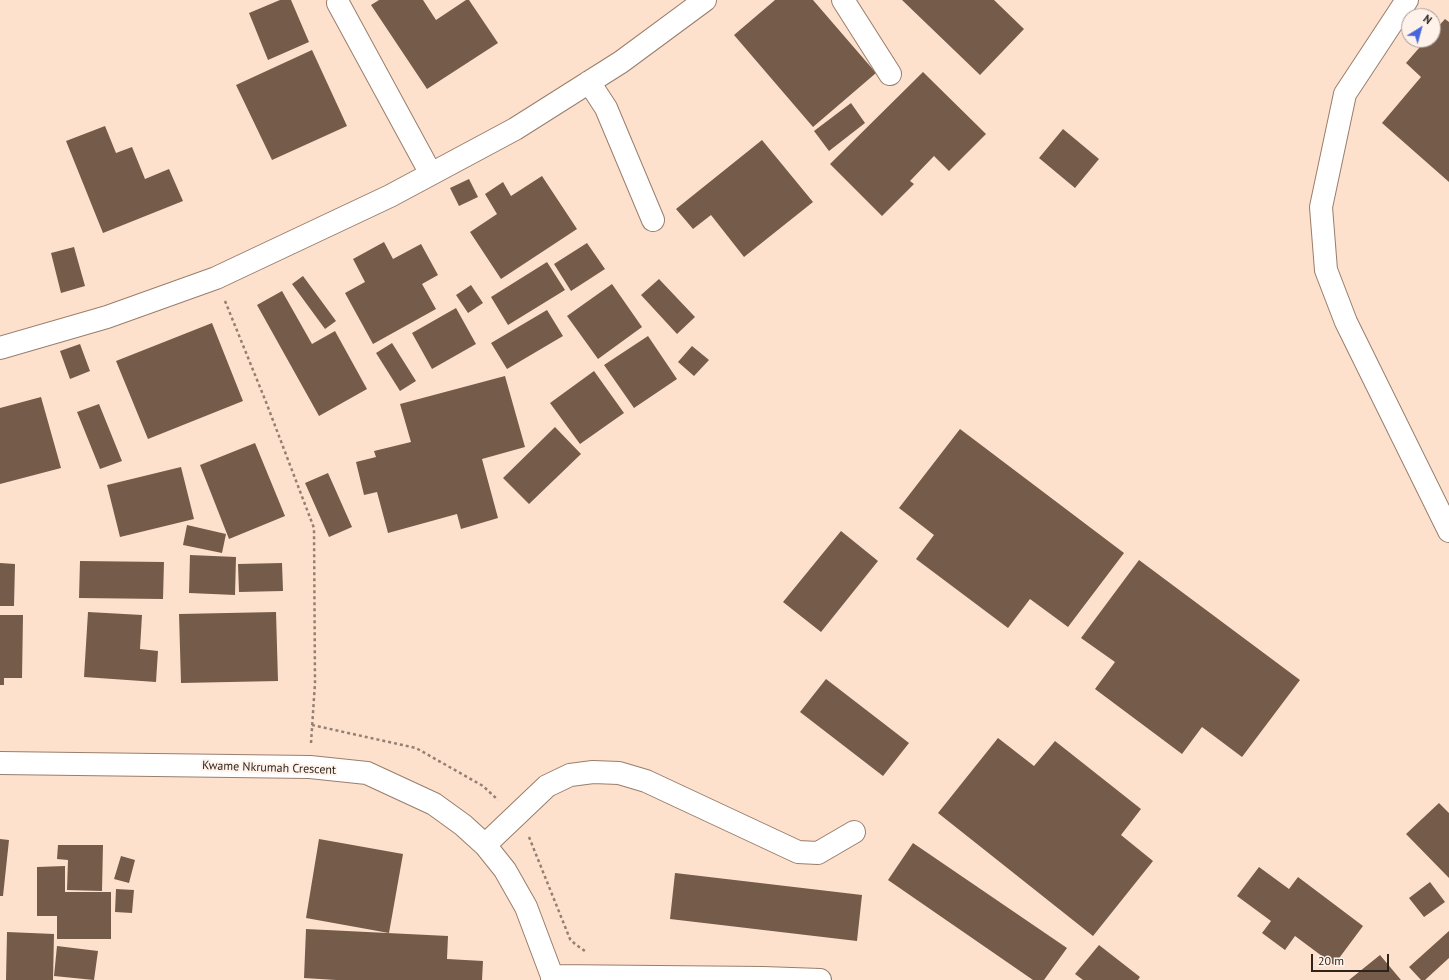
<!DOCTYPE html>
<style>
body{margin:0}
#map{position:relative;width:1449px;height:980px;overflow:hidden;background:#fee1cd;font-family:"PT Sans",sans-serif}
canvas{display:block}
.north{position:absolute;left:1401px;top:8px;width:40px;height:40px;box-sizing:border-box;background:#fef2ea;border:1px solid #aba098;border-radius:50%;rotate:37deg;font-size:11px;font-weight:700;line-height:16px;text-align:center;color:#2e241c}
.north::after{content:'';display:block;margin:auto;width:14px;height:18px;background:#4865d9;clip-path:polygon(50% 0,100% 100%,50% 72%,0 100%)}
.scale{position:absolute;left:1311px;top:954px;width:78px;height:18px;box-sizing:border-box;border:2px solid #2e241c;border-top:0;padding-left:5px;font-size:12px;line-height:14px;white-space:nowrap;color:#2e241c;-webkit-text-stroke:3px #fef2ea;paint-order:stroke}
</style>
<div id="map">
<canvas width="1449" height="980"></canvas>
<div class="north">N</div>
<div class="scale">20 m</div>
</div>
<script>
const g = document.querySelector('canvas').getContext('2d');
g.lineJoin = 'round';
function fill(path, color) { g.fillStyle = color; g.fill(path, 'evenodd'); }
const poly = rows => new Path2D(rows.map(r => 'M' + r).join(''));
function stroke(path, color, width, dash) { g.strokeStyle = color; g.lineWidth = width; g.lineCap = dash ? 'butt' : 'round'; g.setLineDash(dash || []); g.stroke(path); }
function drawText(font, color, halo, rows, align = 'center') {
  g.font = font + ' "PT Sans",sans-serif'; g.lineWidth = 4; g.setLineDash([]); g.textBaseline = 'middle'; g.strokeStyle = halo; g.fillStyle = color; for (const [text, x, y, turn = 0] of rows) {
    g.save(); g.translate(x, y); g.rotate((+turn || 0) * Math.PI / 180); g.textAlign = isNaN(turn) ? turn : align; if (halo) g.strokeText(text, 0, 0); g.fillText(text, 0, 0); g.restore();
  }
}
const building = poly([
 [280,0,291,0,309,42,268,60,249,13],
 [379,0,423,0,436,20,466,0,469,0,498,43,427,89,371,5],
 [775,0,813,0,876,73,813,127,734,35],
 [902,0,994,0,1024,29,980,75],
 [1445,19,1449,22,1449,182,1382,123,1421,77,1406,63,1426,40,1433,40,1433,32],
 [312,50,347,126,272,160,236,85],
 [923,72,986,134,949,171,934,156,910,181,914,184,882,216,830,164],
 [851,103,865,123,829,151,814,131],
 [105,126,116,153,132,147,145,179,169,169,183,201,103,233,66,141],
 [1063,129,1099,159,1075,188,1039,158],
 [762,140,813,202,744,257,711,215,693,229,676,209],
 [542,176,577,229,501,279,470,232,497,214,485,194,503,182,511,196],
 [469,179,478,197,459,206,450,188],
 [384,242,393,259,421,244,438,275,422,284,436,309,373,344,345,293,365,282,353,259],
 [587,243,605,269,571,291,554,264],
 [74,247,85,286,61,293,51,253],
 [547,262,565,290,508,325,491,297],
 [303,276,336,321,325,329,292,284],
 [659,279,695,317,677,334,641,295],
 [612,284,642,327,598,359,567,316],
 [471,285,483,303,468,313,456,295],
 [282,291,312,344,335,331,367,389,319,416,257,305],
 [456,308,476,344,432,369,412,333],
 [547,310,563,336,507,369,491,343],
 [212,323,243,401,148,439,116,361],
 [648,336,677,379,634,408,604,365],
 [392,343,416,381,400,391,376,353],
 [80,344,90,371,70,379,60,351],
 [692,346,709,360,694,376,678,362],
 [594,371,624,413,580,444,550,403],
 [505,376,525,447,482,459,498,518,461,529,457,514,388,533,377,492,364,495,356,462,376,457,374,451,411,442,400,404],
 [41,397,61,468,0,484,0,408],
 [99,404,122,461,100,469,77,412],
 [555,427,581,454,529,504,503,478],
 [960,429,1124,553,1068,627,1030,599,1008,628,916,559,934,535,899,508],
 [255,443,285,516,229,539,200,465],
 [181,467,194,519,120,537,107,485],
 [328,473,352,527,329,537,305,483],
 [187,525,226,534,222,553,183,545],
 [841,531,878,561,821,632,783,602],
 [190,555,236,557,235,595,189,593],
 [1139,560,1300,680,1242,757,1202,727,1182,754,1095,689,1115,662,1081,638],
 [80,561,164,562,163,599,79,598],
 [0,563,15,564,14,606,0,606],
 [282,563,283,591,239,592,238,564],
 [88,612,142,615,140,649,158,651,156,682,84,677],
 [276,612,278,681,181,683,179,614],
 [0,615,23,615,22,678,4,678,4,685,0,685],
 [826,679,909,743,883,776,800,712],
 [998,738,1034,766,1055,741,1141,809,1121,835,1153,861,1093,936,938,813],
 [1439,803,1449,813,1449,878,1406,834],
 [0,839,9,840,3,896,0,896],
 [319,839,403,854,389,933,306,918],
 [913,843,1067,948,1044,980,1033,980,888,880],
 [58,845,103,845,102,891,67,890,68,860,57,859],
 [121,856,135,860,129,883,114,879],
 [65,866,65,892,111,892,111,939,57,939,57,916,37,916,37,867],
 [1259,867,1289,889,1298,877,1363,926,1334,965,1295,936,1285,950,1262,933,1271,921,1237,896],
 [675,873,862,895,857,941,670,919],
 [1430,882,1445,902,1424,917,1409,898],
 [116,889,134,890,132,913,115,912],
 [306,929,448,936,447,959,483,961,482,980,336,980,304,978],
 [1449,931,1449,958,1425,980,1421,980,1409,967],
 [7,932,54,934,53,980,6,980],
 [1099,945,1140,977,1138,980,1083,980,1075,974],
 [57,946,98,951,94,980,54,976],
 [1380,955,1401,980,1349,980]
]);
const path = poly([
 [225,301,266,402,314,528,315,683,311,743],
 [312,725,416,748,483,786,498,800],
 [529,837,570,939,575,944,585,951]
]);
const minor = poly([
 [843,0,890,74],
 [1407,0,1345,94,1321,207,1326,270,1346,322,1449,531],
 [338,3,431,174],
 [589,82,606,108,653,220],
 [0,348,107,317,216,278,390,196,515,129,621,62,705,0],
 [0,763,310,767,367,773,434,804,463,825,485,845,505,870,526,907,552,976,552,980],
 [485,845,547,786,570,775,593,772,619,773,646,781,798,852,818,853,854,832],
 [552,976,763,978,820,980]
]);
const streetNames = [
 ["Kwame Nkrumah Crescent",269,768,2]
];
fill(building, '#745b4a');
stroke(minor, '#987e6c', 24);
stroke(path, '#948072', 2.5, [3, 3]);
stroke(minor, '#fff', 22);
drawText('12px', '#2e241c', '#fef2ea', streetNames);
</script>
